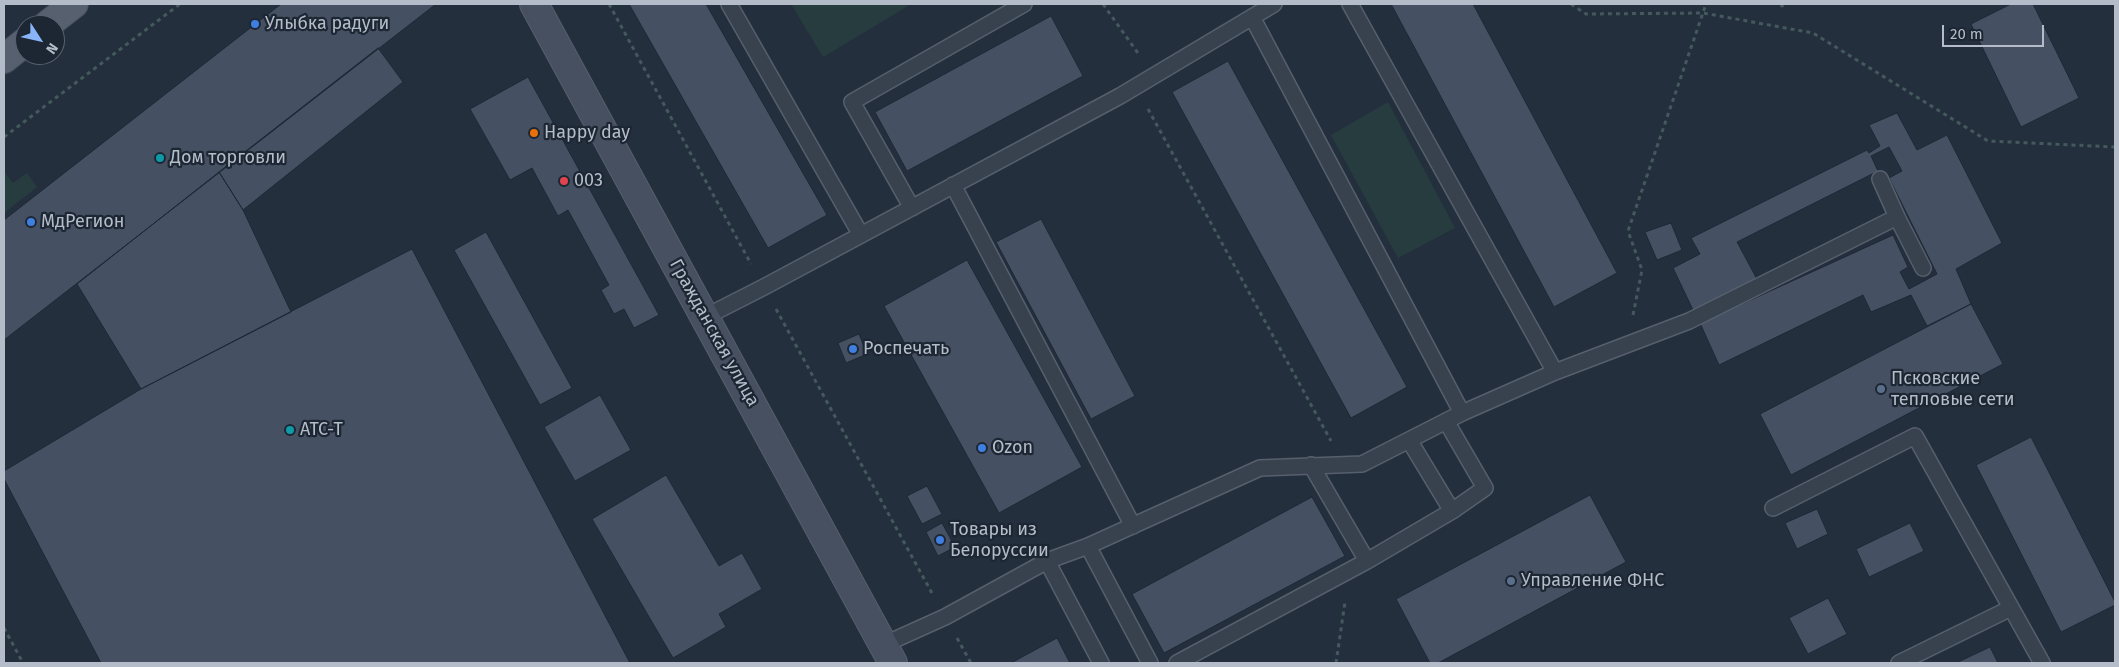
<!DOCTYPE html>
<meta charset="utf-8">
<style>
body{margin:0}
#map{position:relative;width:2119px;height:667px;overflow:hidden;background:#242f3e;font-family:"Fira Sans",sans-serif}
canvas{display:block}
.frame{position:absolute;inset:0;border:5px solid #b4bcc9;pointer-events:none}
.north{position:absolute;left:15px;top:15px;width:50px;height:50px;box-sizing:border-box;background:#1d2633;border:1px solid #59626f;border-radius:50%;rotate:125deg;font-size:14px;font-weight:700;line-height:20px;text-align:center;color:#b4bcc9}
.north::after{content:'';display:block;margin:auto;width:18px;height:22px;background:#8ab4f8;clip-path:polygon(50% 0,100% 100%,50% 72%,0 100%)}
.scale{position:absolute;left:1942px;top:25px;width:102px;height:22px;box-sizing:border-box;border:2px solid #b4bcc9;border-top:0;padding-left:6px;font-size:15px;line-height:18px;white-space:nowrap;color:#b4bcc9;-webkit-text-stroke:4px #1d2633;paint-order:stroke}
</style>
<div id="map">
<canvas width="2119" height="667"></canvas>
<div class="frame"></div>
<div class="north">N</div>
<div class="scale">20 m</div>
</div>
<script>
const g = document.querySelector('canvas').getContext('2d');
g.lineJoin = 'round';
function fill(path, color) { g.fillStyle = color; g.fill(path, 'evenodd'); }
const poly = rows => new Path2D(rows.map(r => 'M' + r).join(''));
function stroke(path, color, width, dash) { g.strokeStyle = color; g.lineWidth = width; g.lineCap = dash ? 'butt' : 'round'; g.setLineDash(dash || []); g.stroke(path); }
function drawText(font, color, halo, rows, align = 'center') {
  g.font = font + ' "Fira Sans",sans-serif'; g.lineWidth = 4.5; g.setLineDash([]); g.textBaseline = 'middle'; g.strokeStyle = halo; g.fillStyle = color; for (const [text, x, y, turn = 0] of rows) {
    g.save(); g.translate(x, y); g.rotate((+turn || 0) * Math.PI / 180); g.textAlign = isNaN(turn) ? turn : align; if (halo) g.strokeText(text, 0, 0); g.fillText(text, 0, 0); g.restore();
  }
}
const green = poly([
 [791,4,907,4,908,6,823,57],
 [1388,102,1455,228,1398,258,1331,135],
 [4,172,13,183,27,173,37,187,4,213]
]);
const building = poly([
 [281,4,436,4,4,340,4,220,281,4],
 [629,4,706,4,827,215,768,248,629,4],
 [1391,4,1473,4,1617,273,1554,307,1391,4],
 [2011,4,2033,4,2079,98,2021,127,1971,24,2011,4],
 [1051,16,1083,76,907,171,875,112,1051,16],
 [378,48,403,82,243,210,219,172,378,48],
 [1228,61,1407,387,1351,418,1172,92,1228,61],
 [528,77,659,315,634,328,624,309,614,314,601,290,609,285,568,210,558,216,532,168,510,180,470,109,528,77],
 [1897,113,1917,150,1947,135,2002,243,1956,269,1971,304,1927,326,1911,295,1871,312,1863,295,1719,365,1700,323,1893,235,1908,267,1900,272,1909,289,1937,274,1889,178,1902,171,1889,147,1871,156,1878,171,1737,242,1758,281,1694,312,1673,268,1700,254,1691,238,1867,150,1869,153,1880,146,1869,125,1897,113],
 [219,172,243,210,291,312,141,389,77,284,219,172],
 [1041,219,1135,396,1091,419,996,242,1041,219],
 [1671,223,1682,250,1657,260,1645,232,1671,223],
 [486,232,572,388,540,405,454,250,486,232],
 [412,249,630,663,101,663,4,479,4,471,141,389,412,249],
 [967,260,1082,467,999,513,884,306,967,260],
 [1971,304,2003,364,1791,475,1760,414,1971,304],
 [859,334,867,354,846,363,838,343,859,334],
 [600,395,631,450,575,481,544,427,600,395],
 [2031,437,2115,602,2115,605,2061,632,1976,465,2031,437],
 [666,475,719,566,742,553,762,589,719,614,726,627,673,658,592,519,666,475],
 [927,486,942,514,922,524,907,496,927,486],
 [1590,495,1626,562,1438,663,1430,663,1396,599,1590,495],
 [1312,497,1345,556,1164,653,1132,594,1312,497],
 [1817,509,1828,534,1797,549,1785,523,1817,509],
 [942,523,955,547,938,556,926,532,942,523],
 [1910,523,1924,551,1869,577,1856,549,1910,523],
 [1828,598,1847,634,1808,654,1789,618,1828,598],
 [1057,638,1070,663,1011,663,1057,638],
 [1990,647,1998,663,1956,663,1990,647]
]);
const path = poly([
 [609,4,751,264],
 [1103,4,1140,56],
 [1571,4,1586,14,1703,13,1813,33,1988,141,2115,147],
 [1781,4,1782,6,1786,4],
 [1148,109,1331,441],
 [4,137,180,4],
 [776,309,933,595],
 [1633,315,1642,270,1628,231,1706,4],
 [4,628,23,663],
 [957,638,971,663],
 [1336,663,1345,602]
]);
const lane = poly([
 [729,4,861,235],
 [1252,17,1462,413],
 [1880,179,1897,217],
 [953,185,1133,526],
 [912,208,852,102,1024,4],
 [705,317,764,287,1120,96,1274,4],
 [1555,372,1689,321,1897,217,1923,268],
 [1409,440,1452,511,1485,488,1446,421],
 [1773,508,1915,436,2042,663],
 [1088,546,1150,663],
 [1047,561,1088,546,1260,468,1362,464,1462,413,1555,372,1350,4],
 [1367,561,1452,511],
 [883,645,945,617,1047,561,1101,663],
 [1177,663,1367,561,1311,465],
 [1899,663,2011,608]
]);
const secondary = poly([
 [534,4,893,663]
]);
const primary = poly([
 [47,25,74,4],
 [4,59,25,42]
]);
const markers = [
 [255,24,5,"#3f7fe0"],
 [534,133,5,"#e8710a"],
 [160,158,5,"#0f9aa8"],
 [564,181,5,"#e0444e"],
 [31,222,5,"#3f7fe0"],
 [853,349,5,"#3f7fe0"],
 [1881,389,5,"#5c6f8a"],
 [290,430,5,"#0f9aa8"],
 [982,448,5,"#3f7fe0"],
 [940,540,5,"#3f7fe0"],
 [1511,581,5,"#5c6f8a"]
];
const poiNames = [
 ["Улыбка радуги",265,24],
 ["Happy day",544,133],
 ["Дом торговли",170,158],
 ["003",574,181],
 ["МдРегион",41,222],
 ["Роспечать",863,349],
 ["Псковские",1891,379],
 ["тепловые сети",1891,400],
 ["ATC-T",300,430],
 ["Ozon",992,448],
 ["Товары из",950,530],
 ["Белоруссии",950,551],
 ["Управление ФНС",1521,581]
];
const streetNames = [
 ["Гражданская улица",714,333,61]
];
fill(green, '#263c3f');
fill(building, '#455162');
stroke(building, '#1f2835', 1);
stroke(lane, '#565f6c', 18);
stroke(secondary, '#565f6c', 30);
stroke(primary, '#414a57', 30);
stroke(path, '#44595c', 3, [4, 4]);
stroke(lane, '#38414e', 15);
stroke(secondary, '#465061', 28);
stroke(primary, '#56606e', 28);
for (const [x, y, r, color] of markers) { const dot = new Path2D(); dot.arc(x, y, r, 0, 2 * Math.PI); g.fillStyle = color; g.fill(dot); stroke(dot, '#1d2633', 2); }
drawText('18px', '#b4bcc9', '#1d2633', poiNames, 'left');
drawText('18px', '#b4bcc9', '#1d2633', streetNames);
</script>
